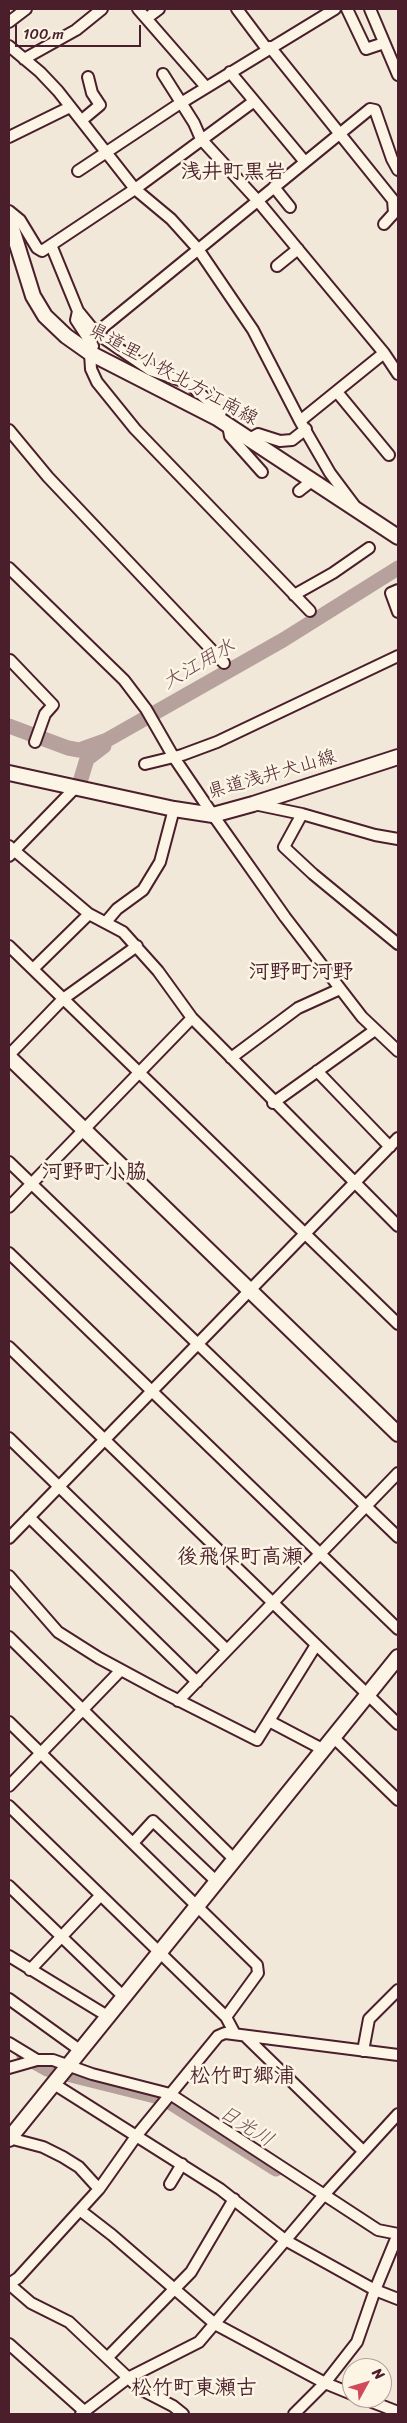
<!DOCTYPE html>
<meta charset="utf-8">
<style>
body{margin:0}
#map{position:relative;width:407px;height:2423px;overflow:hidden;background:#f1e8da;font-family:Sriracha,sans-serif}
canvas{display:block}
.frame{position:absolute;inset:0;border:10px solid #4a1f2b;pointer-events:none}
.north{position:absolute;left:342px;top:2358px;width:50px;height:50px;box-sizing:border-box;background:#fcf5e5;border:1px solid #b59f9b;border-radius:50%;rotate:51deg;font-size:14px;font-weight:700;line-height:20px;text-align:center;color:#4a1f2b}
.north::after{content:'';display:block;margin:auto;width:18px;height:22px;background:#d1495b;clip-path:polygon(50% 0,100% 100%,50% 72%,0 100%)}
.scale{position:absolute;left:15px;top:25px;width:126px;height:22px;box-sizing:border-box;border:2px solid #4a1f2b;border-top:0;padding-left:6px;font-size:15px;line-height:18px;white-space:nowrap;color:#4a1f2b;-webkit-text-stroke:4px #fcf5e5;paint-order:stroke}
</style>
<div id="map">
<canvas width="407" height="2423"></canvas>
<div class="frame"></div>
<div class="north">N</div>
<div class="scale">100 m</div>
</div>
<script>
const g = document.querySelector('canvas').getContext('2d');
g.lineJoin = 'round';
const poly = rows => new Path2D(rows.map(r => 'M' + r).join(''));
function stroke(path, color, width, dash) { g.strokeStyle = color; g.lineWidth = width; g.lineCap = dash ? 'butt' : 'round'; g.setLineDash(dash || []); g.stroke(path); }
function drawText(font, color, halo, rows, align = 'center') {
  g.font = font + ' Sriracha,"Klee One",sans-serif'; g.lineWidth = 5; g.setLineDash([]); g.textBaseline = 'middle'; g.strokeStyle = halo; g.fillStyle = color; for (const [text, x, y, turn = 0] of rows) {
    g.save(); g.translate(x, y); g.rotate((+turn || 0) * Math.PI / 180); g.textAlign = isNaN(turn) ? turn : align; if (halo) g.strokeText(text, 0, 0); g.fillText(text, 0, 0); g.restore();
  }
}
const river = poly([
 [9,726,68,748,79,750,107,740,283,640,398,568],
 [80,782,87,759,104,746],
 [24,2056,47,2069,163,2098,276,2169]
]);
const street = poly([
 [138,9,206,87],
 [237,9,267,49],
 [347,9,366,49,384,43],
 [370,9,398,75],
 [147,18,159,9],
 [9,22,26,9],
 [9,46,40,72,58,91,135,189,171,219,198,249,253,330,300,421,330,473,354,505],
 [270,47,393,200,394,213,384,224],
 [24,59,76,30,102,9],
 [230,72,305,162],
 [163,74,194,123,201,139,257,200,384,353,300,421],
 [253,102,135,189,51,245,78,311,76,320,93,346,90,353,91,369,97,382,135,429,310,611],
 [82,120,100,105,92,93,88,77],
 [9,137,70,107],
 [78,171,176,106,335,9],
 [274,187,290,207],
 [9,211,20,220,37,248,42,251,51,245],
 [277,266,298,249],
 [78,311,96,333,370,109,375,110,392,159,398,170],
 [96,333,150,370,188,383,221,412,217,418],
 [384,353,398,374],
 [337,392,389,455],
 [228,425,230,436,262,472],
 [9,430,48,477,224,663],
 [249,439,258,434,280,441,292,440,306,429],
 [299,491,313,480],
 [9,568,124,680,146,709,173,756,213,815,285,917,362,1017,398,1051],
 [398,590,391,593,398,612],
 [294,595,333,573,369,548],
 [10,660,53,705,45,714,35,742],
 [145,764,182,755,217,742,398,656],
 [254,804,302,814,375,835,398,839],
 [302,814,284,847,313,874,398,944],
 [9,846,89,914,123,932,158,971,192,1018,398,1226],
 [9,856,75,788],
 [106,922,117,909,143,890,160,862,174,809],
 [9,946,398,1324],
 [33,969,89,914],
 [9,1055,63,999,137,946],
 [231,1058,298,1008,340,989],
 [317,1071,390,1147],
 [273,1103,375,1030],
 [9,1162,398,1537],
 [9,1207,192,1018],
 [9,1253,398,1629],
 [9,1347,398,1724],
 [9,1438,227,1650],
 [29,1517,197,1682],
 [9,1538,398,1138],
 [9,1576,58,1632,99,1658,162,1692,257,1740,316,1645],
 [9,1637,235,1860],
 [178,1701,398,1473],
 [269,1721,324,1750],
 [9,1722,257,1965,258,1973,226,2017],
 [333,1737,398,1800],
 [9,1786,121,1670],
 [9,1806,226,2017,235,2034],
 [133,1843,153,1821,217,1882],
 [9,1886,124,1997],
 [9,1956,109,2017],
 [30,1970,100,1896],
 [9,1999,81,2051],
 [245,2036,363,2151],
 [9,2043,37,2060],
 [363,2051,369,2019,398,1990],
 [9,2068,37,2060,53,2060,92,2074,170,2094,378,2230,398,2234],
 [54,2084,220,2189,285,2240,375,2290,398,2299],
 [9,2138,43,2147,63,2157,79,2167,99,2189],
 [170,2184,182,2164],
 [81,2211,112,2235,215,2324,325,2383,352,2394],
 [9,2284,18,2278,99,2189,137,2135,218,2036,225,2033,398,2055],
 [9,2284,31,2303,69,2322,140,2389,173,2406,183,2414],
 [9,2344,84,2411],
 [108,2357,191,2272,234,2199],
 [362,2398,398,2412],
 [81,2414,128,2378,199,2342,323,2196,398,2114],
 [294,2414,325,2383,357,2342,375,2290,398,2234]
]);
const secondary = poly([
 [9,219,33,296,45,316,66,336,90,353,217,418,398,537],
 [9,773,174,809,213,815,253,804,398,757],
 [9,1057,398,1434],
 [9,2139,398,1657]
]);
const streetNames = [
 ["県道里小牧北方江南線",173,375,29],
 ["県道浅井犬山線",272,775,-16]
];
const waterNames = [
 ["大江用水",199,665,-30],
 ["日光川",246,2127,32]
];
const quarterNames = [
 ["浅井町黒岩",233,173],
 ["河野町河野",301,973],
 ["河野町小脇",94,1173],
 ["後飛保町高瀬",240,1558],
 ["松竹町郷浦",242,2077],
 ["松竹町東瀬古",194,2389]
];
stroke(river, '#b6a19c', 15);
stroke(street, '#4a1f2b', 14);
stroke(secondary, '#4a1f2b', 18);
stroke(street, '#fcf5e5', 10);
stroke(secondary, '#fcf5e5', 14);
drawText('19px', '#4a1f2b', '#fcf5e5', streetNames);
drawText('italic 20px', '#704c53', '#fcf5e5', waterNames);
drawText('bold 21px', '#4a1f2b', '#fcf5e5', quarterNames);
</script>
